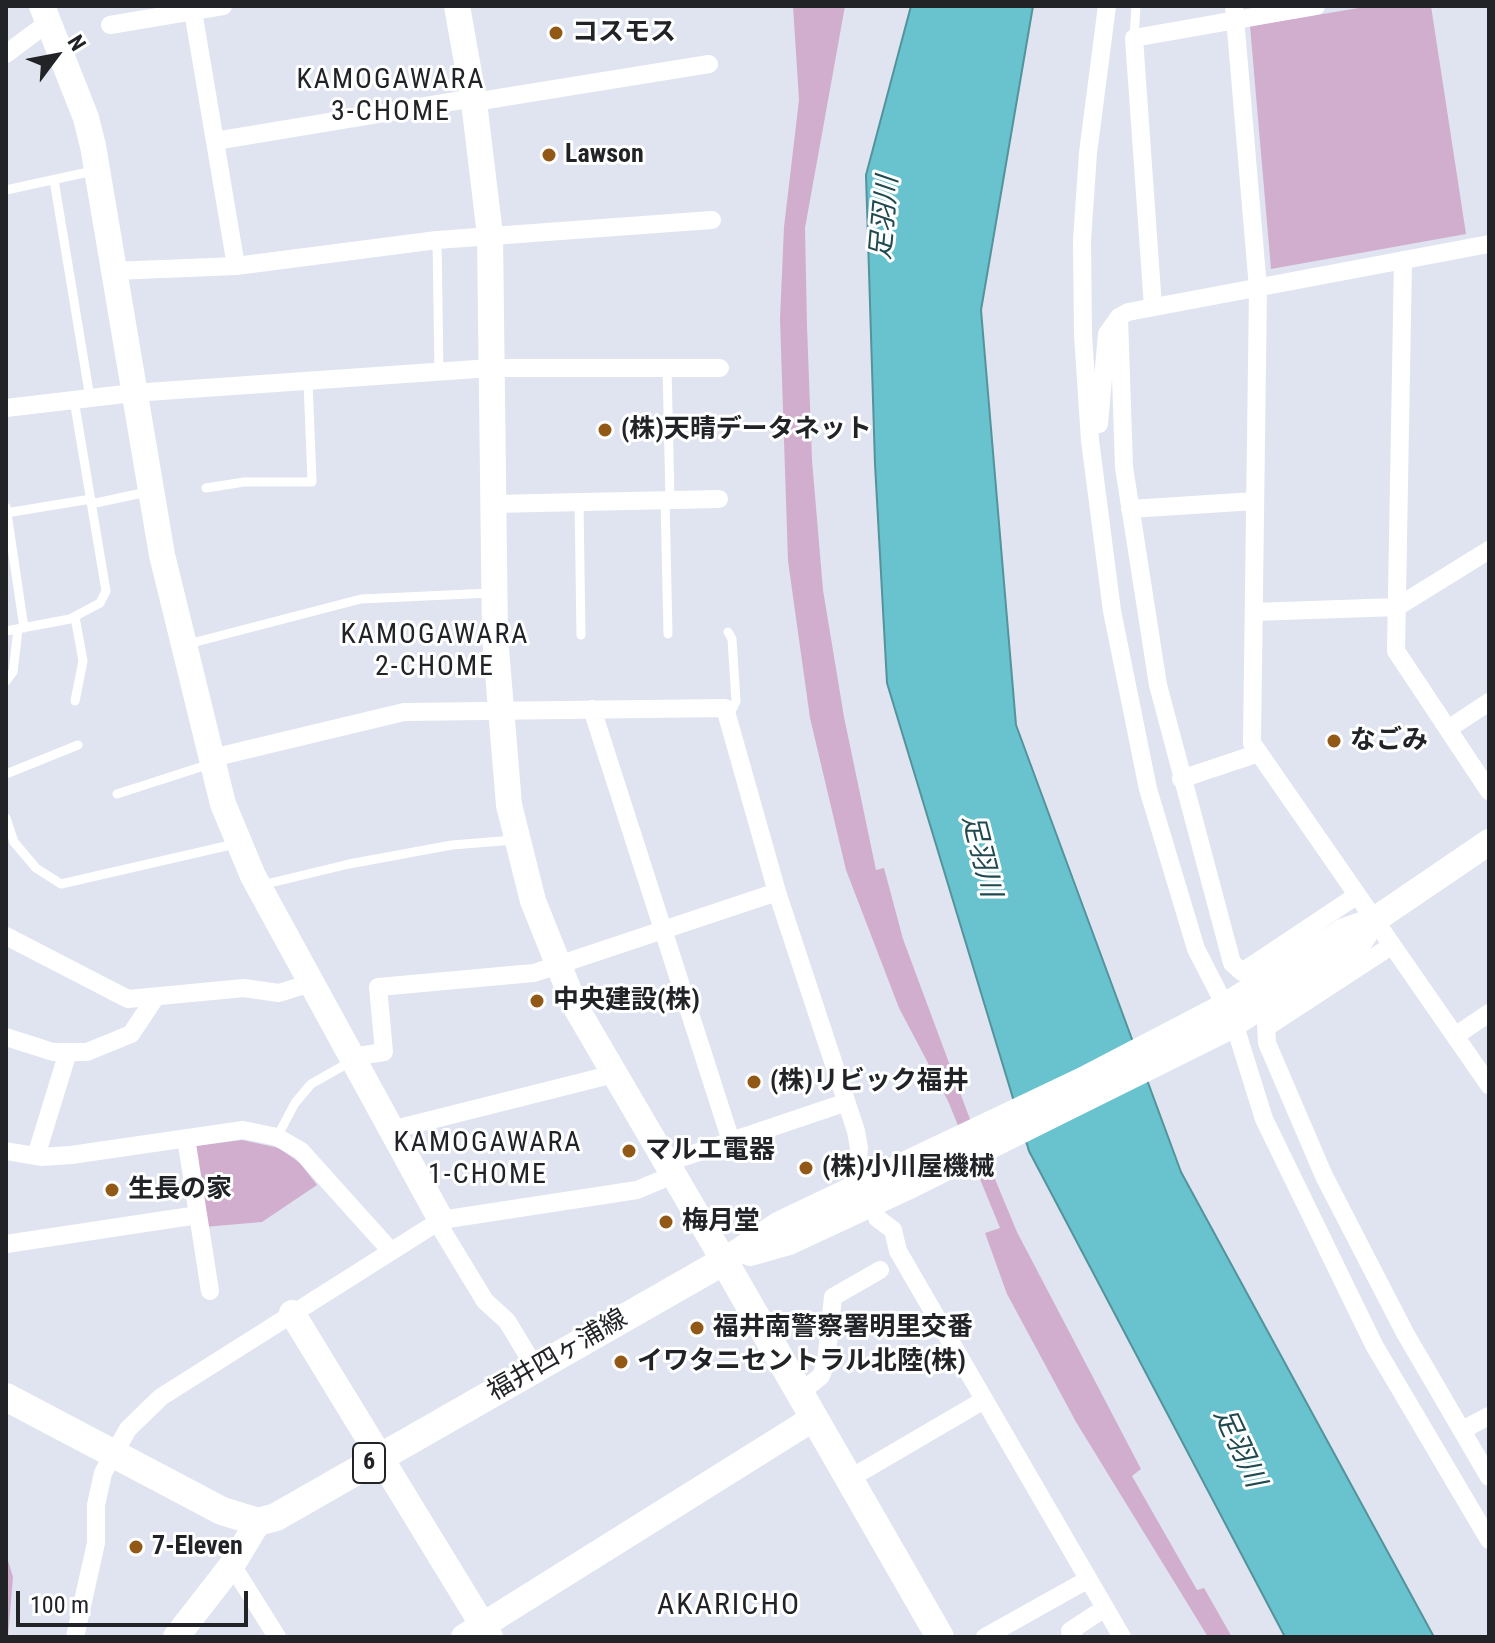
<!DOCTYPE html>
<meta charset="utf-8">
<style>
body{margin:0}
#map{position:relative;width:1495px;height:1643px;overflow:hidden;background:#dfe4f0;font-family:"Roboto Condensed",sans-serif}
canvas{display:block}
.frame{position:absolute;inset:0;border:8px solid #212327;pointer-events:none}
.north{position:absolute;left:16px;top:16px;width:80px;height:80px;-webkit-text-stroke:6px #fff;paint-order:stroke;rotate:58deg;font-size:22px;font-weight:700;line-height:32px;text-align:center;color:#212327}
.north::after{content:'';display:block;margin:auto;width:28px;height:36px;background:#212327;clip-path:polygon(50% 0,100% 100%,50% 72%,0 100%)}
.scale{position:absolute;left:16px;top:1591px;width:232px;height:36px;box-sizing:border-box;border:4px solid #212327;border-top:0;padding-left:10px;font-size:24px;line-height:28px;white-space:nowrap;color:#212327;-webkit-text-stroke:6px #fff;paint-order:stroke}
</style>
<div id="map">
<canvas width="1495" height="1643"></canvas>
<div class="frame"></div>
<div class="north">N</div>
<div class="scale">100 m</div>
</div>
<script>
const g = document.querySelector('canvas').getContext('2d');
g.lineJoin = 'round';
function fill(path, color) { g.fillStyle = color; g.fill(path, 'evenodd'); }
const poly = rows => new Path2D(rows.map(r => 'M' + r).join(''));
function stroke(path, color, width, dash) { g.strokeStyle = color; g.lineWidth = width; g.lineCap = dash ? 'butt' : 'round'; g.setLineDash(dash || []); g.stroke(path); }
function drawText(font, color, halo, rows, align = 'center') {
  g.font = font + ' "Roboto Condensed","Noto Sans JP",sans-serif'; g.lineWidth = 6; g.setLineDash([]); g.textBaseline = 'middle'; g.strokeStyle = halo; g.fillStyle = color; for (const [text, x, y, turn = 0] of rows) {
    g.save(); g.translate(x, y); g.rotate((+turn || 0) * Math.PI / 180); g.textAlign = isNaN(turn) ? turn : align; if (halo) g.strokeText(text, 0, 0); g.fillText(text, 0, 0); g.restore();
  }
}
const green = poly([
 [793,6,845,6,805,228,807,326,812,460,823,590,844,717,876,870,884,868,903,939,968,1114,1017,1232,1141,1469,1132,1476,1197,1590,1204,1588,1232,1637,1208,1637,1076,1422,1007,1294,985,1233,1000,1228,948,1101,899,1008,846,870,810,718,788,561,780,319,784,227,799,100],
 [1371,6,1431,6,1466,234,1271,269,1250,26],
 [242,1140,279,1148,300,1163,317,1185,262,1222,204,1227,196,1146],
 [6,1554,13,1577,8,1637,6,1637]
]);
const water = poly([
 [911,6,1033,6,981,310,1016,725,1181,1172,1434,1637,1285,1637,1029,1151,887,683,875,464,866,175,911,6]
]);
const lane = poly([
 [1134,38,1136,6],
 [54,180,90,398],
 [6,190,93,171],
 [437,240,439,372],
 [667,368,670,499],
 [206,488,244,482,312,482,308,381],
 [665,499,668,634],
 [579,502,581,635],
 [91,504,147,492],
 [6,507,24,628],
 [6,513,91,499],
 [6,631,70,619,100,603,106,591,74,400],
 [188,644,361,599,491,593],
 [6,681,13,672,18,629],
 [75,701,83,661,75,617],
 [725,708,733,708,736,701,732,639,728,632],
 [6,774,78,745],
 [117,794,210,764],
 [6,818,14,842,36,868,61,884,235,844],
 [262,885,349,864,452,845,514,840],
 [277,1137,295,1103,311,1084,350,1062]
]);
const street = poly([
 [1107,6,1088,153,1082,240,1083,335,1090,440,1112,611,1148,789,1196,949,1234,1023,1264,1119,1374,1345,1489,1540],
 [1234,6,1258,288,1252,743,1489,1085],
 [193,11,236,266],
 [110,25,223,6],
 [6,54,46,24],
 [474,102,709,64],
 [215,141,474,98],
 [1403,260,1396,651,1489,791],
 [113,271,236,266,437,240,712,220],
 [1153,307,1134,38,1316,6],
 [1119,317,1124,467,1158,685,1232,963,1242,972,1356,896],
 [6,408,133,393,491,368,720,368],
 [1099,424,1107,334,1119,317,1128,312,1489,244],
 [493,504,719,499],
 [1130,509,1255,501],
 [1254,612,1397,607,1489,550],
 [592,709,731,1141],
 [1448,729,1489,702],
 [212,758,404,712,725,708,777,892,856,1131,859,1148,856,1173],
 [1181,779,1259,753],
 [6,936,128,999,244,988,279,993,311,983],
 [1266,1022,1267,1043,1324,1176,1405,1333,1489,1477],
 [1267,1027,1391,946],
 [1455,1036,1489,1013],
 [6,1037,53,1052,87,1052,131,1034,155,998],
 [352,1057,384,1052,378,987,534,973,777,892],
 [391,1130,614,1074],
 [186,1138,210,1291],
 [6,1151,41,1157,71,1155,243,1130,277,1137,301,1151,390,1250],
 [36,1156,68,1052],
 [666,1163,844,1103],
 [877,1218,893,1230,898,1251,1122,1637],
 [437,1222,485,1301,507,1321,536,1369],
 [6,1244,198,1215],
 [800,1393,821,1376,826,1362,833,1297,880,1270],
 [1462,1430,1489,1416],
 [849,1479,984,1400],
 [232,1565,277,1637],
 [75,1637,96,1543,96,1505,103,1473,128,1429,161,1397,441,1220,637,1190,673,1175],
 [985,1637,1087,1580],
 [1074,1637,1070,1631,1105,1608]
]);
const secondary = poly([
 [42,6,86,118,93,146,162,555,223,804,253,876,441,1220],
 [457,6,474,102,490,235,495,637,509,805,533,901,575,1006,724,1261],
 [750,1253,789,1242,905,1188,1227,1028,1358,944,1373,921],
 [724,1261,778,1225,1083,1080,1225,1006,1344,931,1373,921,1489,842],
 [292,1313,490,1637],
 [176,1637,232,1565,258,1522],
 [464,1637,814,1418]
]);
const primary = poly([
 [6,1397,222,1511,258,1522,276,1517,724,1261,940,1637]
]);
const markers = [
 [556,33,8,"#925815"],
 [549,155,8,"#925815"],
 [605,430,8,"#925815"],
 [1334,741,8,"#925815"],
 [537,1001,8,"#925815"],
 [754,1082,8,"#925815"],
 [629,1151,8,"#925815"],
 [806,1168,8,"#925815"],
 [112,1190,8,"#925815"],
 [666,1222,8,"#925815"],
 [697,1328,8,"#925815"],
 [621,1362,8,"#925815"],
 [136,1547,8,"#925815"]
];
const shields = [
 [369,1463,32]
];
const shieldNames = [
 ["6",369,1463]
];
const poiNames = [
 ["コスモス",572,33],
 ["Lawson",565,155],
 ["(株)天晴データネット",621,430],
 ["なごみ",1350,741],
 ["中央建設(株)",553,1001],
 ["(株)リビック福井",770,1082],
 ["マルエ電器",645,1151],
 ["(株)小川屋機械",822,1168],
 ["生長の家",128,1190],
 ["梅月堂",682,1222],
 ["福井南警察署明里交番",713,1328],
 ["イワタニセントラル北陸(株)",637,1362],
 ["7-Eleven",152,1547]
];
const streetNames = [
 ["福井四ヶ浦線",558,1356,-30]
];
const neighbourhoodNames = [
 ["KAMOGAWARA",391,81],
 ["3-CHOME",391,113],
 ["KAMOGAWARA",435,636],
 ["2-CHOME",435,668],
 ["KAMOGAWARA",488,1144],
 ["1-CHOME",488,1176]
];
const waterNames = [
 ["足羽川",886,218,-85],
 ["足羽川",980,856,76],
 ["足羽川",1238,1448,65]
];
const quarterNames = [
 ["AKARICHO",729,1606]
];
fill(green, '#d2aece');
fill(water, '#68c3ce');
stroke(water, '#53939c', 2);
stroke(lane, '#fff', 9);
stroke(street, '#fff', 18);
stroke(secondary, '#fff', 26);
stroke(primary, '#fff', 28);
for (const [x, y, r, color] of markers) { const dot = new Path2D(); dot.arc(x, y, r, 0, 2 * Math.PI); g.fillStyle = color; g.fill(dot); stroke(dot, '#fff', 3); }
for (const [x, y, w] of shields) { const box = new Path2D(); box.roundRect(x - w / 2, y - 20, w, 40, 6); g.fillStyle = '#fff'; g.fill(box); stroke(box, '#212327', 2); }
drawText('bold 24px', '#212327', null, shieldNames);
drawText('bold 26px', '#212327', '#fff', poiNames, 'left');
drawText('26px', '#212327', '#fff', streetNames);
g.letterSpacing = '2px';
drawText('28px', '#212327', '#fff', neighbourhoodNames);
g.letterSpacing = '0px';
drawText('italic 28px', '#204a4f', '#fff', waterNames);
g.letterSpacing = '2px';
drawText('30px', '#212327', '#fff', quarterNames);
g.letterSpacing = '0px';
</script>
